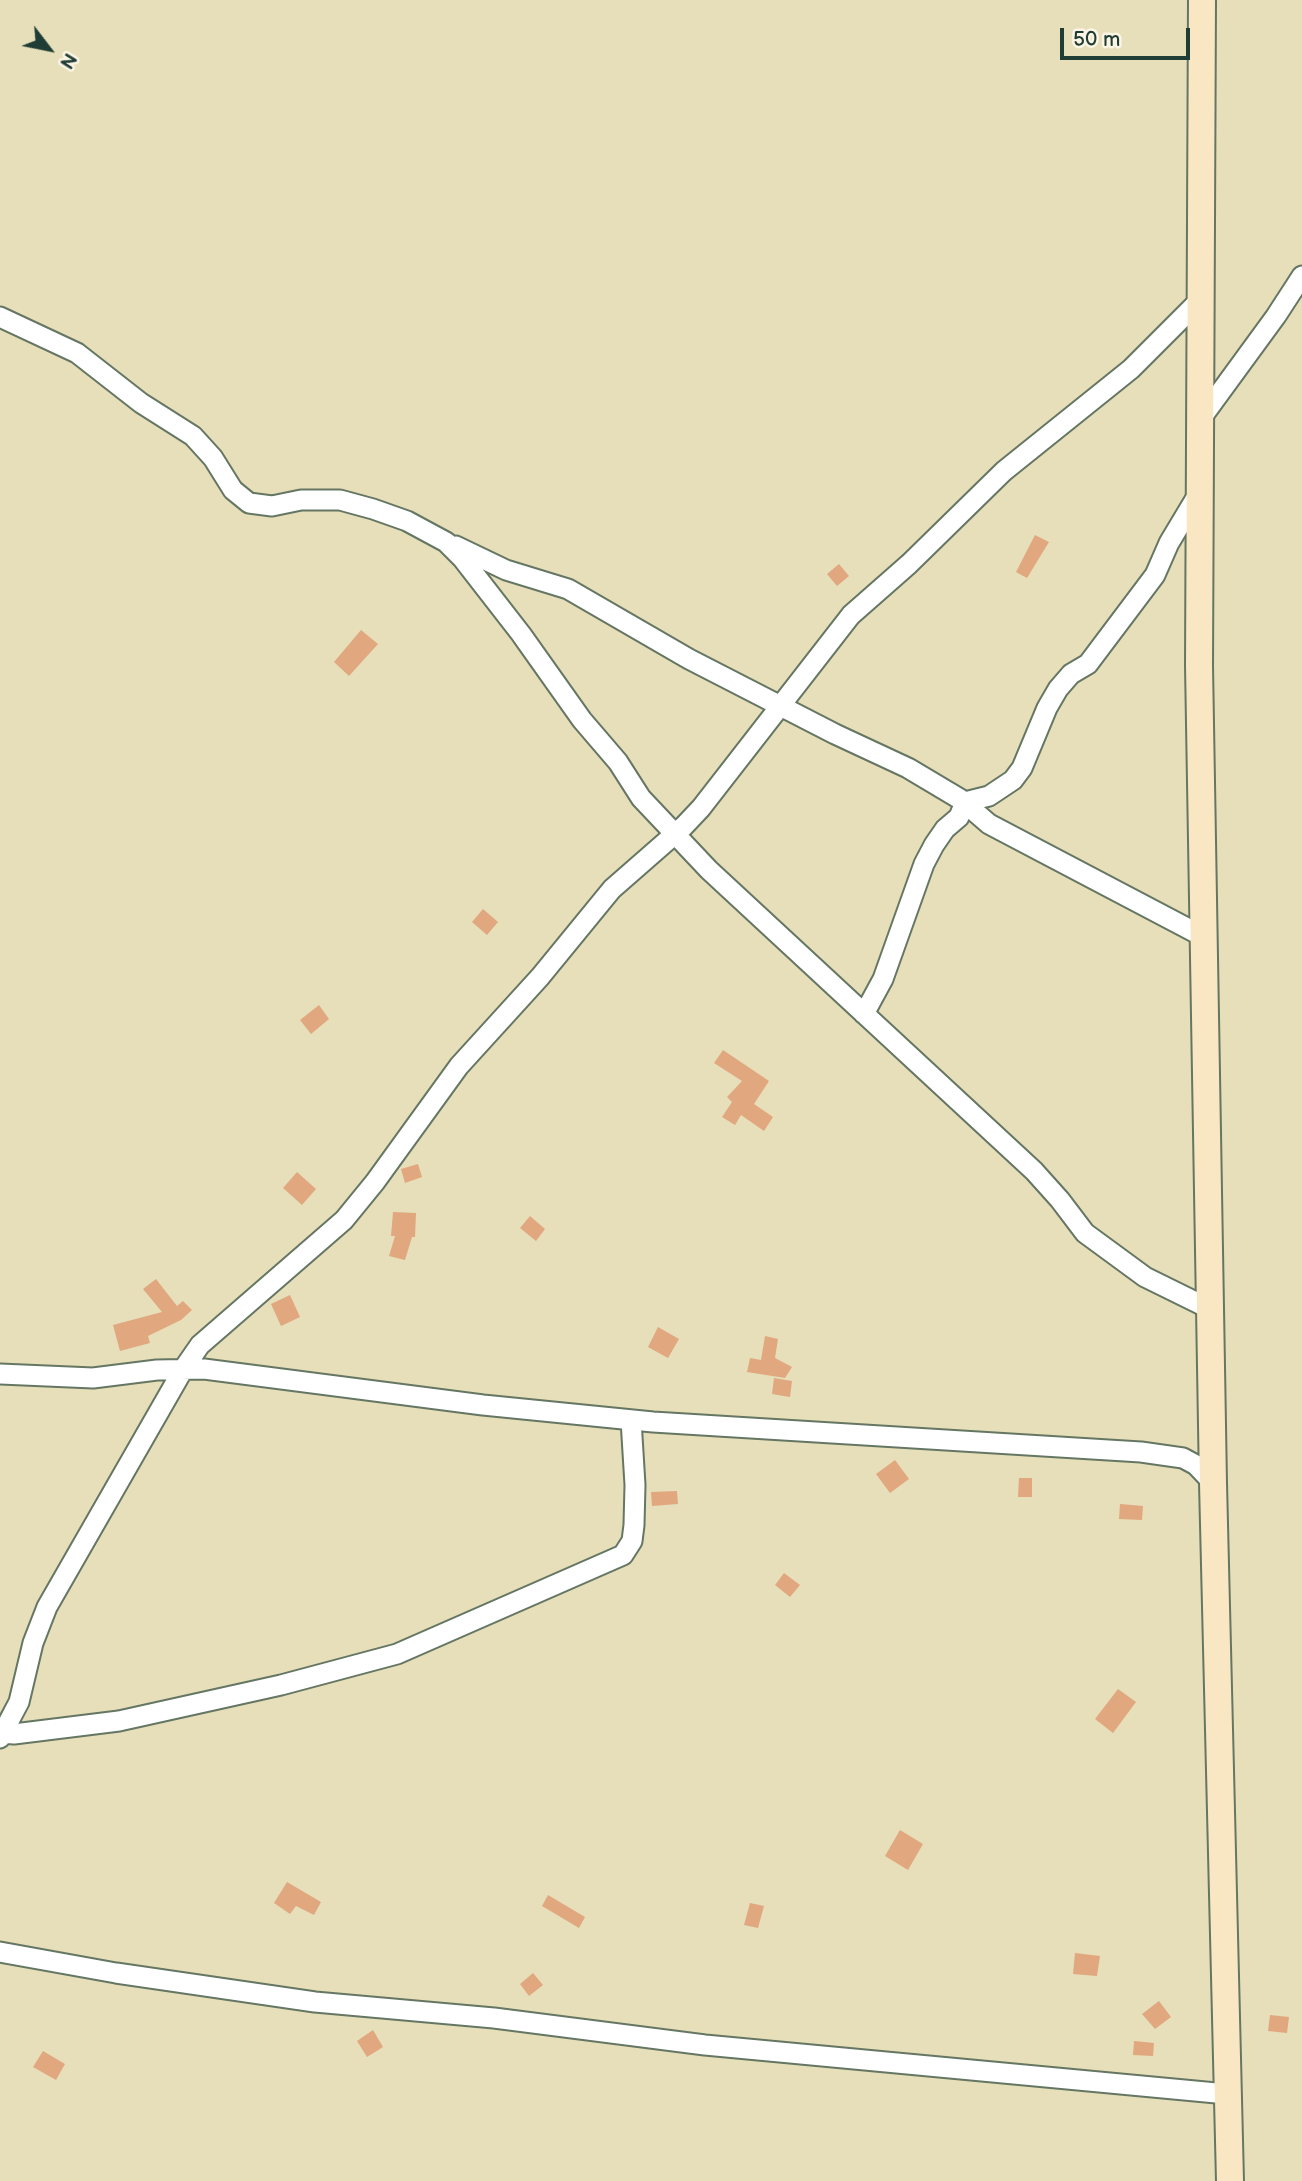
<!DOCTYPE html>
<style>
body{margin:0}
#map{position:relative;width:1302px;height:2181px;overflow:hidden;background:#e6dfba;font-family:"Balsamiq Sans",sans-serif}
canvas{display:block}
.north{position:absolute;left:14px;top:14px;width:70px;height:70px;-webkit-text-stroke:5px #fcf5e5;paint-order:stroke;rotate:122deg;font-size:19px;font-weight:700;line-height:28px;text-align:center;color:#1f3d34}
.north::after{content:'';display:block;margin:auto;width:24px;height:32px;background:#1f3d34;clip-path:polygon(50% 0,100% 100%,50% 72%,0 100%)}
.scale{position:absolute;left:1060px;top:28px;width:130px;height:32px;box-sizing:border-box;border:4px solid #1f3d34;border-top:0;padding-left:9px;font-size:21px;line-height:24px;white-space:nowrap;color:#1f3d34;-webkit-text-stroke:5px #fcf5e5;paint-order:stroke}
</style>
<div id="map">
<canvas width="1302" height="2181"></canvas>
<div class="north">N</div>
<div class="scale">50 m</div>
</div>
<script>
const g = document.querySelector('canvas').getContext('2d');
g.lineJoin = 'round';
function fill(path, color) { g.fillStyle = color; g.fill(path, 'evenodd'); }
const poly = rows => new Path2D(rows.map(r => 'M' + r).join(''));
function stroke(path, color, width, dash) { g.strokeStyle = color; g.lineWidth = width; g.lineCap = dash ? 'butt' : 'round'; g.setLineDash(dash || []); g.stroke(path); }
const building = poly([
 [1035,535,1049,542,1027,578,1016,572],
 [839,564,849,576,837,586,827,574],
 [361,630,378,644,349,676,334,662],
 [483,909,498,922,487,935,472,922],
 [319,1005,329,1019,311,1034,300,1020],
 [723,1050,769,1081,754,1104,773,1117,764,1131,741,1115,735,1125,722,1117,732,1102,727,1097,742,1081,714,1063],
 [418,1164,422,1177,405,1183,401,1169],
 [297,1172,316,1189,302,1205,283,1188],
 [393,1212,416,1213,415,1237,412,1237,405,1260,389,1256,395,1236,391,1236],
 [530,1216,545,1229,536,1241,520,1228],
 [156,1279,177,1306,183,1301,192,1310,181,1320,148,1336,150,1343,120,1351,113,1325,162,1312,143,1289],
 [290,1295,300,1317,281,1326,271,1304],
 [658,1327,679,1339,668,1358,648,1347],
 [765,1336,778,1339,775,1358,792,1367,785,1378,747,1372,750,1358,761,1360],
 [774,1378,792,1381,790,1397,772,1394],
 [895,1460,909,1479,890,1493,876,1474],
 [1019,1478,1032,1478,1032,1497,1018,1497],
 [677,1491,678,1504,652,1506,651,1492],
 [1120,1504,1143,1506,1142,1520,1119,1519],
 [784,1573,800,1585,790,1597,775,1585],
 [1118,1689,1136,1702,1113,1733,1095,1719],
 [900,1830,923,1844,908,1870,885,1856],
 [287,1882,321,1902,314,1915,296,1906,290,1914,274,1903],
 [548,1895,585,1917,579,1928,542,1906],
 [750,1903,764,1906,758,1928,744,1925],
 [1075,1953,1100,1956,1097,1976,1073,1974],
 [533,1973,543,1985,529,1996,520,1984],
 [1159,2001,1171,2017,1155,2029,1142,2014],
 [1270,2015,1289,2017,1287,2033,1268,2031],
 [373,2030,383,2047,367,2057,357,2041],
 [1134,2041,1154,2043,1153,2056,1133,2055],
 [43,2051,65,2064,56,2080,33,2067]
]);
const street = poly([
 [0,317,77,353,141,403,193,436,213,458,233,490,249,503,272,506,301,500,340,500,373,509,407,521,446,542,462,558,521,634,582,720,618,762,641,798,709,870,1034,1171,1060,1200,1085,1233,1145,1277,1210,1309],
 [1200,420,1276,316,1302,276],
 [456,546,506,570,568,589,689,659,835,734,908,768,960,799,989,824,1204,937],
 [864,1014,883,979,924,864,934,845,945,829,959,817,965,802,989,796,1013,780,1022,768,1047,708,1058,689,1071,674,1088,664,1155,575,1169,543,1199,493],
 [0,1374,93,1378,157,1370,204,1369,483,1405,653,1422,1141,1452,1183,1458,1196,1465,1213,1483],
 [3,1733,14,1734,119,1721,281,1685,397,1654,623,1555,632,1541,634,1525,635,1485,631,1420],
 [0,1738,19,1702,33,1643,47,1607,184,1368,200,1345,344,1220,375,1182,459,1066,540,977,612,889,684,826,701,808,851,615,909,564,1004,471,1131,369,1200,300],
 [0,1952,116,1973,315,2002,494,2018,705,2045,1227,2094]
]);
const secondary = poly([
 [1202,0,1199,665,1213,1483,1230,2181]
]);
fill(building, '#e1a77f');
stroke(street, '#657663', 23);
stroke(secondary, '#657663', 30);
stroke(street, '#fff', 19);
stroke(secondary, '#f9e7c3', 26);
</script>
